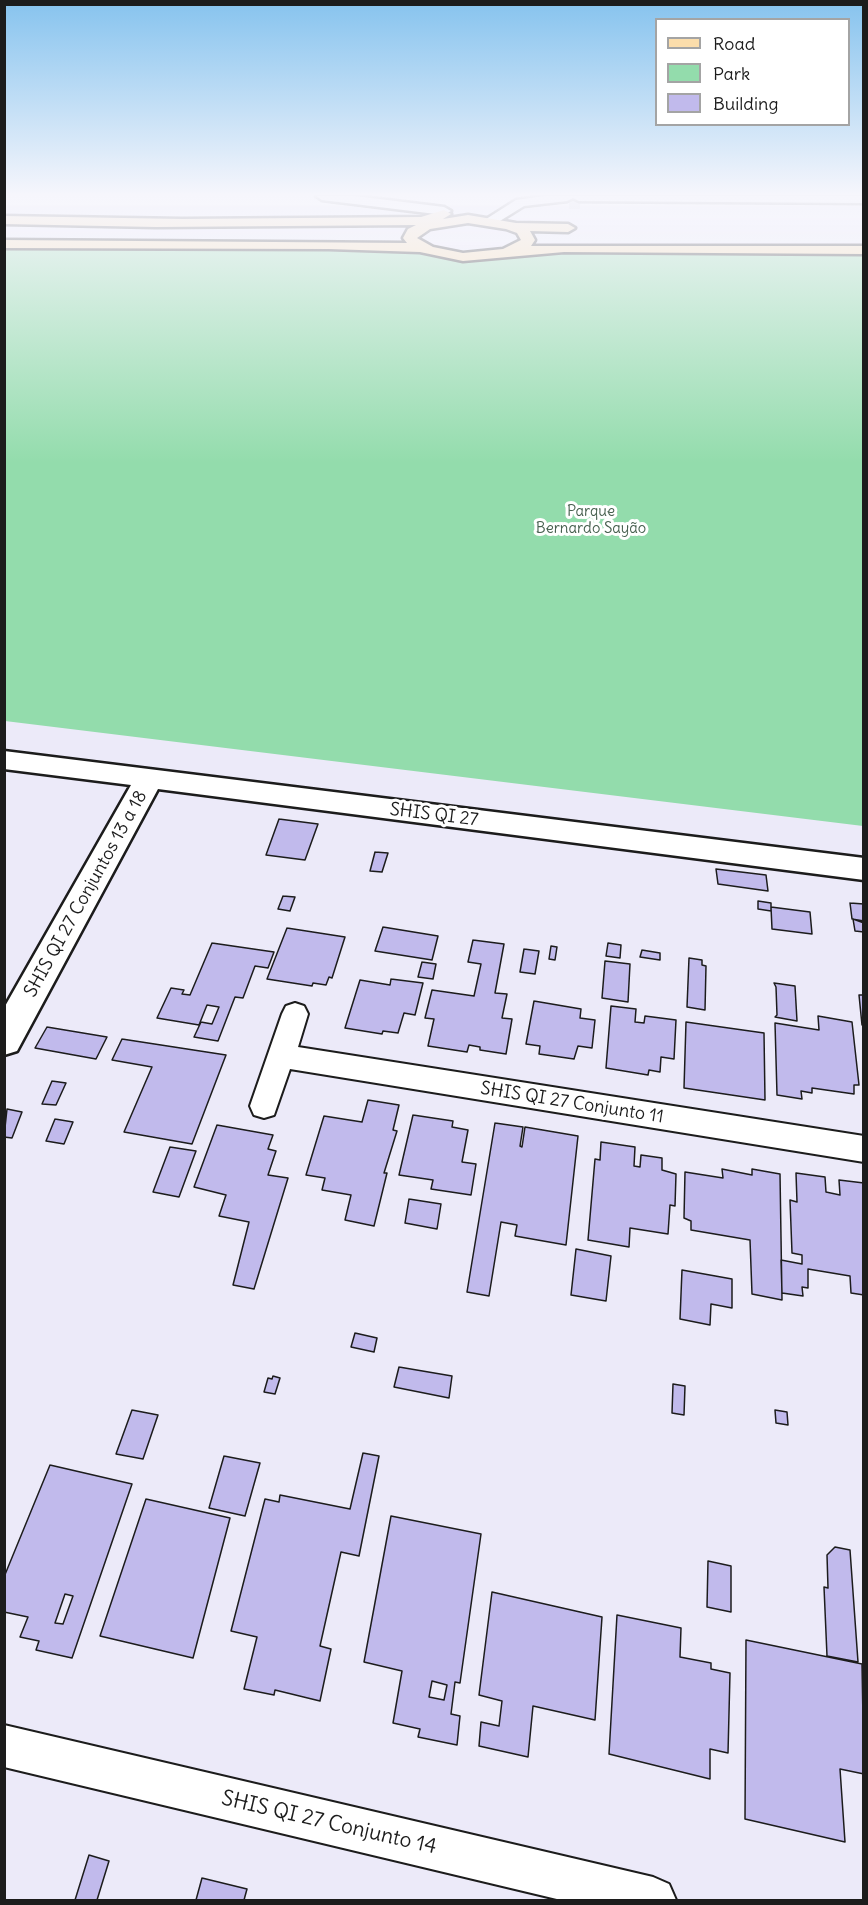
<!DOCTYPE html>
<meta charset="utf-8">
<style>
body{margin:0}
#map{position:relative;width:868px;height:1905px;overflow:hidden;background:#eceaf9;font-family:Delius,sans-serif}
canvas{display:block}
.frame{position:absolute;inset:0;border:6px solid #1c1c1c;pointer-events:none}
.legend{position:absolute;left:655px;top:18px;width:195px;height:108px;box-sizing:border-box;background:#fff;border:2px solid #a4a4a4;margin:0;padding:8px 10px;list-style:none;font-size:18px;color:#1c1c1c}
.legend li{display:flex;align-items:center;gap:12px;height:30px}
.legend b{width:30px;border:2px solid #a4a4a4}
</style>
<div id="map">
<canvas width="868" height="1905"></canvas>
<div class="frame"></div>
<ul class="legend">
<li><b style="height:8px;background:#fbddab"></b>Road</li>
<li><b style="height:16px;background:#93dcac"></b>Park</li>
<li><b style="height:16px;background:#c1baec"></b>Building</li>
</ul>
</div>
<script>
const g = document.querySelector('canvas').getContext('2d');
g.lineJoin = 'round';
function fill(path, color) { g.fillStyle = color; g.fill(path, 'evenodd'); }
const poly = rows => new Path2D(rows.map(r => 'M' + r).join(''));
function stroke(path, color, width, dash) { g.strokeStyle = color; g.lineWidth = width; g.lineCap = dash ? 'butt' : 'round'; g.setLineDash(dash || []); g.stroke(path); }
function drawText(font, color, halo, rows, align = 'center') {
  g.font = font + ' Delius,sans-serif'; g.lineWidth = 6; g.setLineDash([]); g.textBaseline = 'middle'; g.strokeStyle = halo; g.fillStyle = color; for (const [text, x, y, turn = 0] of rows) {
    g.save(); g.translate(x, y); g.rotate((+turn || 0) * Math.PI / 180); g.textAlign = isNaN(turn) ? turn : align; if (halo) g.strokeText(text, 0, 0); g.fillText(text, 0, 0); g.restore();
  }
}
const green = poly([
 [5,244,406,250,450,260,488,260,574,250,863,252,863,826,5,721]
]);
const building = poly([
 [279,819,318,824,305,860,266,855,279,819],
 [375,852,388,853,382,872,370,871,375,852],
 [716,869,766,875,768,891,718,884,716,869],
 [283,896,295,897,290,911,278,909,283,896],
 [758,901,771,903,771,911,758,909,758,901],
 [850,903,864,904,864,921,852,919,850,903],
 [771,907,810,912,812,934,772,929,771,907],
 [853,919,864,923,864,932,855,931,853,919],
 [383,927,438,936,432,960,375,951,383,927],
 [287,928,345,937,332,978,329,977,326,985,313,983,312,986,267,979,287,928],
 [473,940,504,944,495,993,507,994,502,1018,512,1019,506,1054,480,1050,480,1047,469,1045,467,1052,428,1046,434,1019,425,1018,432,990,474,996,481,964,468,962,473,940],
 [212,943,274,952,268,968,255,966,243,998,235,997,218,1041,194,1037,201,1022,212,1024,219,1007,207,1005,199,1025,157,1018,171,988,184,990,182,994,190,995,212,943],
 [608,943,621,945,620,958,606,956,608,943],
 [551,946,557,947,555,960,549,959,551,946],
 [524,949,539,951,535,974,520,972,524,949],
 [642,950,660,953,660,960,640,957,642,950],
 [689,958,702,960,702,965,706,966,705,1010,687,1007,689,958],
 [605,961,630,964,628,1002,602,998,605,961],
 [422,962,436,964,433,979,418,977,422,962],
 [391,979,423,983,415,1015,404,1013,398,1033,383,1031,382,1034,345,1028,360,980,390,985,391,979],
 [774,983,795,986,797,1021,775,1017,777,1015,776,987,774,983],
 [859,995,864,995,864,1025,862,1025,859,995],
 [534,1001,581,1009,580,1018,595,1020,592,1048,578,1046,574,1059,539,1054,540,1046,526,1044,534,1001],
 [611,1006,636,1009,635,1022,644,1023,645,1016,676,1020,674,1059,661,1057,660,1072,649,1070,648,1075,606,1068,611,1006],
 [818,1016,852,1022,859,1085,854,1085,854,1094,812,1088,812,1093,801,1091,802,1099,777,1095,775,1023,819,1030,818,1016],
 [686,1022,764,1033,765,1100,684,1088,686,1022],
 [47,1027,107,1037,96,1059,35,1048,47,1027],
 [122,1039,226,1055,192,1144,124,1132,152,1067,112,1060,122,1039],
 [52,1081,66,1083,56,1105,42,1104,52,1081],
 [368,1100,399,1105,393,1130,397,1131,384,1173,387,1173,374,1226,345,1220,351,1195,322,1190,325,1178,306,1175,324,1116,362,1122,368,1100],
 [7,1109,22,1112,12,1138,4,1137,7,1109],
 [413,1115,453,1121,452,1127,468,1130,462,1162,476,1164,471,1195,431,1189,433,1180,399,1175,413,1115],
 [55,1119,73,1122,64,1144,46,1141,55,1119],
 [495,1123,523,1127,520,1146,522,1147,525,1127,578,1136,566,1245,515,1236,517,1225,501,1222,489,1296,467,1292,495,1123],
 [217,1125,273,1135,268,1149,276,1151,268,1175,288,1178,254,1289,233,1285,249,1222,219,1216,226,1195,194,1187,217,1125],
 [601,1142,635,1147,634,1166,640,1167,641,1155,662,1158,662,1170,676,1174,675,1206,670,1205,668,1234,630,1228,629,1247,588,1240,595,1159,600,1160,601,1142],
 [170,1147,196,1151,179,1197,153,1192,170,1147],
 [722,1169,752,1175,752,1169,780,1174,782,1300,752,1294,750,1240,691,1230,691,1221,684,1218,685,1172,723,1178,722,1169],
 [796,1173,825,1177,826,1192,840,1195,839,1180,864,1183,864,1295,851,1293,850,1276,808,1269,808,1288,802,1287,803,1296,782,1293,781,1260,802,1264,802,1255,792,1253,790,1200,797,1202,796,1173],
 [409,1199,441,1204,437,1229,405,1223,409,1199],
 [576,1249,611,1256,606,1301,571,1295,576,1249],
 [682,1270,732,1279,732,1308,711,1304,710,1325,680,1319,682,1270],
 [355,1333,377,1338,374,1352,351,1347,355,1333],
 [399,1367,452,1376,449,1398,394,1387,399,1367],
 [273,1376,280,1378,275,1394,264,1392,268,1378,272,1379,273,1376],
 [673,1384,685,1386,684,1415,672,1413,673,1384],
 [132,1410,158,1415,143,1459,116,1454,132,1410],
 [775,1410,787,1412,788,1425,776,1423,775,1410],
 [363,1453,379,1456,359,1556,341,1552,320,1646,331,1649,320,1701,275,1690,274,1695,244,1689,257,1637,231,1631,265,1499,279,1502,280,1495,350,1509,363,1453],
 [224,1456,260,1463,245,1516,209,1508,224,1456],
 [50,1465,132,1484,72,1658,36,1650,39,1641,20,1637,28,1617,4,1612,4,1577,50,1465],
 [65,1594,73,1596,63,1624,55,1623,65,1594],
 [146,1499,230,1518,193,1658,100,1636,146,1499],
 [391,1516,481,1534,460,1683,455,1682,451,1714,460,1716,457,1745,418,1737,420,1729,393,1723,402,1671,364,1662,391,1516],
 [432,1681,447,1685,444,1700,429,1697,432,1681],
 [835,1547,850,1550,858,1662,827,1656,824,1587,828,1588,827,1555,835,1547],
 [708,1561,731,1566,731,1612,707,1607,708,1561],
 [492,1592,602,1617,595,1720,533,1706,528,1757,479,1746,481,1722,499,1726,502,1701,479,1695,492,1592],
 [617,1615,681,1628,680,1657,711,1663,711,1669,730,1673,728,1753,710,1749,710,1779,609,1754,617,1615],
 [746,1640,862,1664,864,1774,840,1769,845,1842,745,1819,746,1640],
 [89,1855,109,1861,97,1900,75,1900,89,1855],
 [202,1878,247,1889,244,1900,196,1900,202,1878]
]);
const secondaryTunnel = poly([
 [569,202,580,202]
]);
const street = poly([
 [295,1003,304,1006,308,1014,298,1047,864,1136,864,1162,290,1069,274,1115,264,1118,254,1115,250,1106,282,1014,286,1006,295,1003],
 [4,1725,653,1877,669,1884,676,1900,561,1900,4,1767,4,1725]
]);
const secondary = poly([
 [316,196,355,196,444,207,451,211,444,215,322,200,316,196],
 [544,196,864,196,864,203,579,201,573,198,567,201,524,206,495,224,490,225,483,221,516,200,544,196],
 [4,751,864,858,864,880,158,789,17,1051,4,1055,4,1008,131,785,4,769,4,751]
]);
const primary = poly([
 [444,210,451,214,443,219,468,215,516,223,568,224,575,228,568,232,530,231,535,240,531,246,864,246,864,254,564,252,463,261,420,252,329,249,4,248,4,240,407,243,403,238,408,229,416,225,156,227,4,224,4,216,183,219,421,217,444,210],
 [468,223,506,229,517,233,521,240,503,249,463,253,433,247,417,238,430,229,468,223]
]);
const farParknames = [
 ["Parque",591,512],
 ["Bernardo Sayão",591,529]
];
const streetNames = [
 ["SHIS QI 27",434,815,7],
 ["SHIS QI 27 Conjuntos 13 a 18",86,894,-61],
 ["SHIS QI 27 Conjunto 11",572,1103,9]
];
const nearStreetnames = [
 ["SHIS QI 27 Conjunto 14",329,1823,13]
];
fill(green, '#93dcac');
fill(building, '#c1baec');
stroke(building, '#1c1c1c', 1.5);
stroke(secondaryTunnel, '#c2c1cd', 14, [14, 8]);
stroke(street, '#1c1c1c', 4);
stroke(secondary, '#1c1c1c', 5);
stroke(primary, '#1c1c1c', 5);
fill(street, '#fff');
fill(secondary, '#fff');
fill(primary, '#fbddab');
const sky = g.createLinearGradient(0, 0, 0, 463);
sky.addColorStop(0, '#86c3ee');
sky.addColorStop(0.42, '#f6f6fc');
sky.addColorStop(1, '#f6f6fc00');
g.fillStyle = sky;
g.fillRect(0, 0, 868, 463);
drawText('15px', '#465f4e', '#fff', farParknames);
drawText('18px', '#1c1c1c', '#fff', streetNames);
drawText('21px', '#1c1c1c', '#fff', nearStreetnames);
</script>
